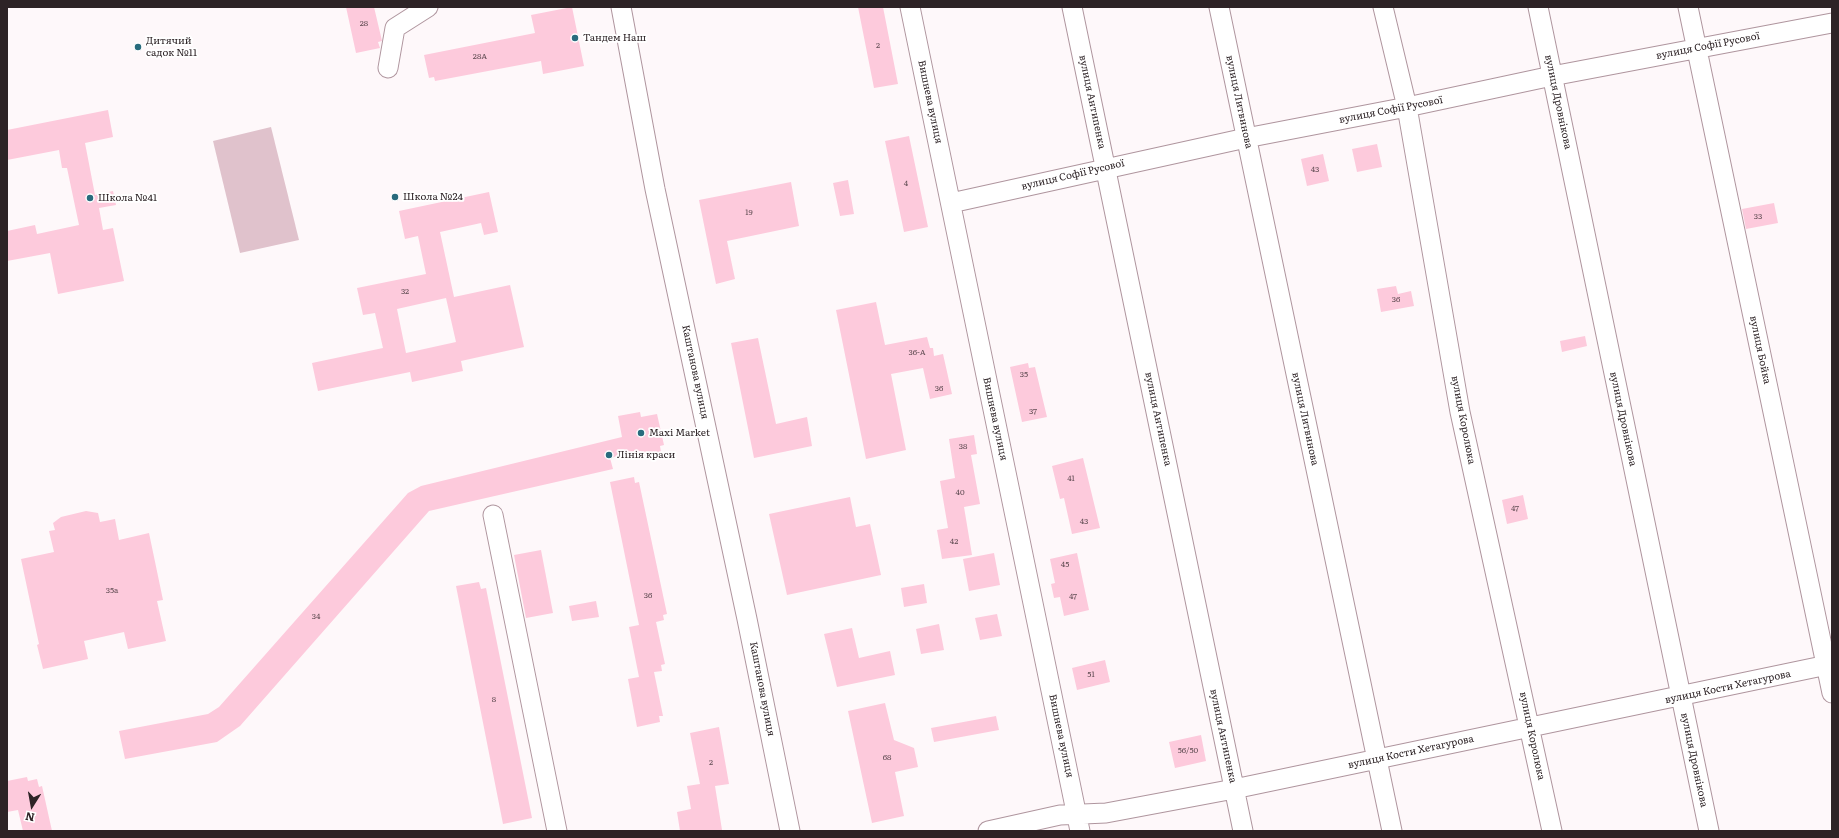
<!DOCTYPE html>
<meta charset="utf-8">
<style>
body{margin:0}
#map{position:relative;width:1839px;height:838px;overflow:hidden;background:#fef8fa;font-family:Literata,serif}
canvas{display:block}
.frame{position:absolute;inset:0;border:8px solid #2d2326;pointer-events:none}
.north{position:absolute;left:12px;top:786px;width:40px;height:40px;-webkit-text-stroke:3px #fff;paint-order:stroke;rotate:191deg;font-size:11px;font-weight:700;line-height:16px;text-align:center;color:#2d2326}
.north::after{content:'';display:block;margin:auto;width:14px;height:18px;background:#2d2326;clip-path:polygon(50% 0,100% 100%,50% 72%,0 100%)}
</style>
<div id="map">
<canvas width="1839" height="838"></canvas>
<div class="frame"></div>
<div class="north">N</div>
</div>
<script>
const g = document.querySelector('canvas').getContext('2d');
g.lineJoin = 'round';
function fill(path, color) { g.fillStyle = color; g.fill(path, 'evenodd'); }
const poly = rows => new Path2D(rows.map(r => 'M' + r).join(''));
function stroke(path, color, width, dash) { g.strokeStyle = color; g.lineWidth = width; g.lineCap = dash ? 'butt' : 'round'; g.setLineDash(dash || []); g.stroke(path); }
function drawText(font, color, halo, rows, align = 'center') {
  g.font = font + ' Literata,serif'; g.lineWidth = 3.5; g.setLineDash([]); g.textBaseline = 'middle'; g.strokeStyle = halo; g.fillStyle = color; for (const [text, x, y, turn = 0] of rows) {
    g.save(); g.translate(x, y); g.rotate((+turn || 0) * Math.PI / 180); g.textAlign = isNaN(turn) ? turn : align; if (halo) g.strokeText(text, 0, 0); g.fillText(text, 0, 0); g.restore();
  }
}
const green = poly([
 [271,127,299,240,240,253,213,141]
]);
const building = poly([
 [346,7,374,7,382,41,378,42,380,48,356,53],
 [572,7,584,66,543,74,541,61,435,81,434,77,429,78,424,55,535,33,531,15],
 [858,7,883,7,898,84,874,88],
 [108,110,113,137,85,143,95,195,113,191,116,205,99,208,103,230,113,228,124,281,58,294,50,253,7,261,7,231,35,225,37,234,79,225,67,168,62,168,59,150,7,160,7,130],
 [909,136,928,227,904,232,885,141],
 [1377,144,1382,167,1357,172,1352,149],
 [1323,154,1329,181,1307,186,1301,159],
 [848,180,854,214,840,216,833,183],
 [791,182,799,226,727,241,735,279,716,284,699,200],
 [489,192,498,232,484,235,481,223,440,232,454,297,510,285,524,347,461,361,463,371,412,382,410,372,318,391,312,363,383,348,375,313,363,315,357,288,426,274,418,236,405,239,399,211],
 [446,298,456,342,406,353,397,309],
 [1774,203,1778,223,1746,229,1742,209],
 [1396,286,1398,294,1411,291,1414,306,1381,312,1377,289],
 [876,302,885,345,927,337,930,348,933,348,934,356,943,354,952,394,930,399,923,368,891,374,906,450,866,459,836,310],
 [1585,336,1587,346,1562,352,1560,341],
 [758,338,776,424,807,417,812,446,754,458,731,343],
 [1028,363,1029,368,1035,367,1047,417,1022,422,1010,367],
 [640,412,641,417,657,414,664,445,660,446,661,452,642,456,641,451,610,458,613,469,429,511,240,726,217,742,125,759,119,731,208,714,219,707,408,493,421,486,622,437,618,416],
 [974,435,977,454,971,455,980,504,964,507,972,555,942,559,937,530,948,528,940,481,955,478,949,439],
 [1083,458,1100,528,1072,534,1064,498,1060,499,1052,466],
 [634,477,635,483,639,482,667,614,663,615,664,620,656,622,665,664,661,665,662,671,654,672,663,716,659,716,660,722,637,727,628,679,639,677,629,627,639,625,610,482],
 [1523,495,1528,519,1507,524,1502,500],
 [850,497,856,527,870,524,881,575,787,595,769,514],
 [86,511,98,513,100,522,115,519,119,540,149,533,163,600,157,601,166,641,128,649,124,632,84,641,88,659,43,669,37,645,39,644,21,559,54,552,49,531,55,530,53,523,61,517],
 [541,550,553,613,526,618,514,555],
 [994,553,1000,585,969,591,963,559],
 [1077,553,1089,610,1064,616,1060,597,1054,598,1051,584,1055,583,1050,559],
 [479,582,481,589,486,588,532,818,503,824,456,586],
 [924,584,927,603,904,607,901,588],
 [596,601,599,617,572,621,569,606],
 [997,614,1002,636,980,640,975,618],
 [939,624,944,650,921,654,916,629],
 [852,628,859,658,890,651,895,675,837,687,824,634],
 [1105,660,1110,682,1077,690,1072,668],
 [885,703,894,740,914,748,918,767,895,772,904,816,872,823,848,711],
 [996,716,999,730,934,742,931,728],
 [719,727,729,784,715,786,722,830,680,831,677,812,691,809,687,786,700,784,690,733],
 [1201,735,1206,761,1175,768,1169,742],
 [27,777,28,781,37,779,39,787,42,786,52,831,23,831,18,810,7,812,7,781]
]);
const minor = poly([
 [621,7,655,189,747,619,790,831],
 [910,7,1080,831],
 [1072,7,1243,831],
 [1219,7,1392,831],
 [1383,7,1407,107,1460,412,1552,831],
 [1538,7,1709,831],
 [1688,7,1832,693],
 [388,68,395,28,428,7],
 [951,203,1246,138,1407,107,1552,76,1832,23],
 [493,515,557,831],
 [988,831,1060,815,1106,813,1234,789,1832,664]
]);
const markers = [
 [575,38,4,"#286b7d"],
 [138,47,4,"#286b7d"],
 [395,197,4,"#286b7d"],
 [90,198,4,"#286b7d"],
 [641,433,4,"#286b7d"],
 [609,455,4,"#286b7d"]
];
const numberNames = [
 ["28",364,24],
 ["2",878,46],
 ["28А",480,57],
 ["43",1315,170],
 ["4",906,184],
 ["19",749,213],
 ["33",1758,217],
 ["32",405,292],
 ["36",1396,300],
 ["36-А",917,353],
 ["35",1024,375],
 ["36",939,389],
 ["37",1033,412],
 ["38",963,447],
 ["41",1071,479],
 ["40",960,493],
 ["47",1515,509],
 ["43",1084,522],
 ["42",954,542],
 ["45",1065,565],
 ["35а",112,591],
 ["36",648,596],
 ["47",1073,597],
 ["34",316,617],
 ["51",1091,675],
 ["8",494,700],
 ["56/50",1188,751],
 ["68",887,758],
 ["2",711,763]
];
const poiNames = [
 ["Тандем Наш",583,38],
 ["Дитячий",146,41],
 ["садок №11",146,53],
 ["Школа №24",403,197],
 ["Школа №41",98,198],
 ["Maxi Market",649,433],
 ["Лінія краси",617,455]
];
const streetNames = [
 ["вулиця Софії Русової",1708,46,-11],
 ["Вишнева вулиця",930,102,78],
 ["вулиця Антипенка",1092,102,78],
 ["вулиця Литвинова",1239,102,78],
 ["вулиця Дровнікова",1558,102,78],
 ["вулиця Софії Русової",1391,110,-11],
 ["вулиця Софії Русової",1073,175,-13],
 ["вулиця Бойка",1760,350,78],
 ["Каштанова вулиця",695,372,78],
 ["Вишнева вулиця",995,419,78],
 ["вулиця Антипенка",1158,419,78],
 ["вулиця Литвинова",1305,419,78],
 ["вулиця Дровнікова",1623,419,78],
 ["вулиця Королюка",1463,420,79],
 ["вулиця Кости Хетагурова",1728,687,-12],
 ["Каштанова вулиця",762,689,79],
 ["Вишнева вулиця",1061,736,78],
 ["вулиця Антипенка",1223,736,78],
 ["вулиця Королюка",1532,736,78],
 ["вулиця Кости Хетагурова",1411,752,-12],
 ["вулиця Дровнікова",1694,760,78]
];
fill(green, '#e0c2cc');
fill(building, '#fdcadc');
stroke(minor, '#af959e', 21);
stroke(minor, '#fff', 19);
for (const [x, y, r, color] of markers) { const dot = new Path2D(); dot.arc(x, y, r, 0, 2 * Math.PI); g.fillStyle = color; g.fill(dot); stroke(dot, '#fff', 1.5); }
drawText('8px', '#614d54', null, numberNames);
drawText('10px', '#2d2326', '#fff', poiNames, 'left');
drawText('10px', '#2d2326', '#fff', streetNames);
</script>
